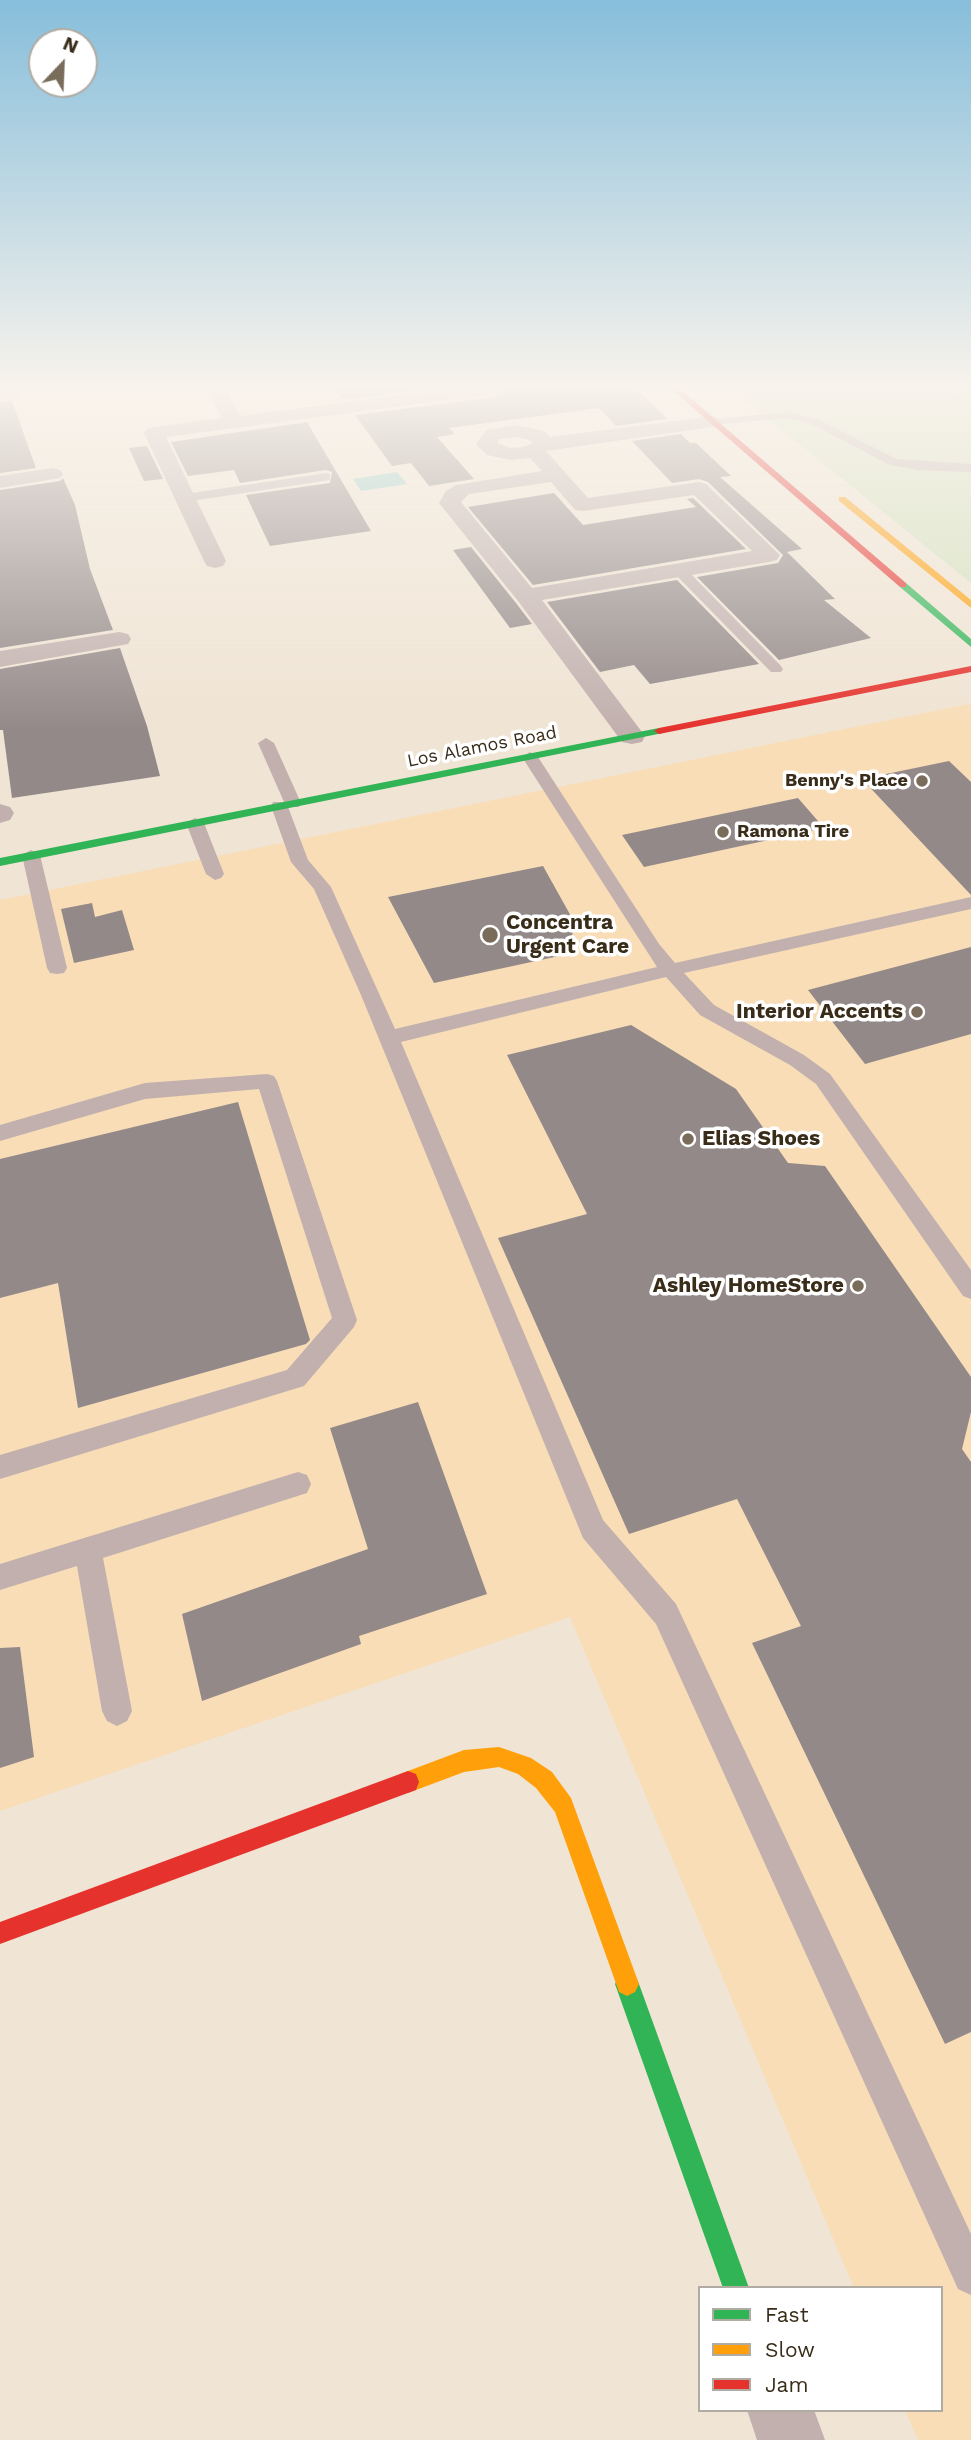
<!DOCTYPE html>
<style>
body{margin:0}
#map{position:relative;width:971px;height:2440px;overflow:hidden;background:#f0e4d4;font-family:"Work Sans",sans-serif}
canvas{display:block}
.legend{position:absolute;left:698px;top:2286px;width:245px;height:126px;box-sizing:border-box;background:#fff;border:2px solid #b0aba3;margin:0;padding:9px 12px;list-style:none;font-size:21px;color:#392c19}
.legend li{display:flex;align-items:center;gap:14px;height:35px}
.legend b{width:35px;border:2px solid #b0aba3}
.north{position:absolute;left:28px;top:28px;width:70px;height:70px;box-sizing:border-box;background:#fff;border:2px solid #b0aba3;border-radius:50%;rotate:23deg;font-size:19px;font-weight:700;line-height:28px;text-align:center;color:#392c19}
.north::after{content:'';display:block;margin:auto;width:24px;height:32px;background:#796c5a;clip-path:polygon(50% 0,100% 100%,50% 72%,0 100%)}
</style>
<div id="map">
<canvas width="971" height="2440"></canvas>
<ul class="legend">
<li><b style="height:9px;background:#30b455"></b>Fast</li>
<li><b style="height:9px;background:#ff9f0a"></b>Slow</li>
<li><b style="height:9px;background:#e5322d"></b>Jam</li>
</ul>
<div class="north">N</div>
</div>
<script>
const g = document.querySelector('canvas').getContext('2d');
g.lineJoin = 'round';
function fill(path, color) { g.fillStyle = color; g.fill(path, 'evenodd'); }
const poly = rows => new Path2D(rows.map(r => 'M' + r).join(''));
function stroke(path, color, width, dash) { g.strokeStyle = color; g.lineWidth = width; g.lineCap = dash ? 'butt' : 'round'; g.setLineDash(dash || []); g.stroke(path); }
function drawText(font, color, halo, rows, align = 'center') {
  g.font = font + ' "Work Sans",sans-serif'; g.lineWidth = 7; g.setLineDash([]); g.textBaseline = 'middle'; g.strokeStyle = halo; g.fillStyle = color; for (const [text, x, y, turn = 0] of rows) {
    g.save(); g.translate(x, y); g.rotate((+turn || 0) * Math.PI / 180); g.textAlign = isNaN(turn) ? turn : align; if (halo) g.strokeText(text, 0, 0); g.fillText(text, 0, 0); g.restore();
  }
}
const built = poly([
 [968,704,971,705,971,2440,918,2440,905,2410,941,2410,941,2288,854,2288,570,1617,0,1811,0,900]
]);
const green = poly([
 [731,388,971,388,971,583,757,410]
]);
const water = poly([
 [397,472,407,484,361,491,353,479]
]);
const building = poly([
 [335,388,432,388,343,400],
 [505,388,636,388,667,419,616,426,599,408,449,428,455,434,437,437,474,479,429,486,411,463,392,466,355,415,494,397],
 [12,401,36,468,0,473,0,402],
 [307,422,371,531,270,546,246,495,330,483,332,472,326,470,240,483,234,470,188,476,171,442],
 [681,434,690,443,696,443,731,476,720,477,802,549,787,552,835,599,824,600,871,638,779,660,697,577,778,563,783,555,708,482,699,479,672,483,632,441],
 [147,446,163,479,144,481,129,448],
 [63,478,75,505,90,569,113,630,0,648,0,490,60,481],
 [554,493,583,525,696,507,687,499,693,498,746,549,533,585,468,507],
 [471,547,516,603,532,624,510,628,453,550],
 [677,580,759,664,650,684,634,665,600,672,547,602],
 [120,648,147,726,160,776,12,798,3,730,0,730,0,669],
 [949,761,971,782,971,895,862,779],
 [798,798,824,828,644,867,622,835],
 [543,866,572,918,573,953,434,983,388,897],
 [92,903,95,917,122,910,134,950,74,963,61,909],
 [971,947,971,1034,865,1064,808,990],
 [631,1025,736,1089,788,1163,825,1166,971,1377,971,1412,962,1449,971,1462,971,2032,945,2044,752,1643,801,1626,737,1499,629,1534,498,1238,587,1214,507,1055],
 [238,1102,310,1340,306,1344,78,1408,58,1283,0,1298,0,1159],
 [418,1402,487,1594,359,1636,361,1644,202,1701,182,1614,368,1549,330,1428],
 [20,1647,34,1757,0,1768,0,1648]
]);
const path = poly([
 [952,397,958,396]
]);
const lane = poly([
 [788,412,819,420,897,459,971,464,971,472,918,470,890,465,811,424,788,418,713,425,707,422,713,419,788,412],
 [326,473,330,474,330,480,185,502,179,498,185,494,326,473],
 [679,566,684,567,781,666,783,669,781,672,771,672,674,573,674,567,679,566],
 [266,738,274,743,301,803,299,807,288,807,308,860,331,887,395,1029,657,967,522,757,530,752,538,757,659,944,675,963,971,897,971,909,684,973,714,1005,804,1055,830,1074,971,1270,971,1299,963,1296,816,1084,790,1065,700,1015,666,977,401,1042,603,1520,676,1604,971,2234,971,2295,958,2289,656,1624,583,1538,361,995,314,889,291,862,271,806,273,802,284,802,258,743,266,738],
 [195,818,204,823,224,874,221,878,215,880,206,874,186,823,195,818],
 [31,850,40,855,67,968,64,973,57,974,50,973,47,968,22,855,31,850],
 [267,1074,274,1076,277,1081,357,1320,354,1327,304,1386,0,1479,0,1455,287,1370,332,1318,259,1089,145,1099,0,1141,0,1125,145,1083,267,1074],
 [298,1472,307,1475,311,1484,307,1493,103,1558,132,1711,127,1721,117,1726,107,1721,102,1711,77,1566,0,1590,0,1564,298,1472]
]);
const street = poly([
 [0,388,15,388,22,393,20,397,0,400,0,388],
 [207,388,225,388,240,416,452,388,503,388,494,394,166,437,226,561,223,566,215,568,207,566,204,561,144,433,147,429,154,427,222,418,207,388],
 [713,416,723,422,720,426,546,451,588,498,699,482,706,484,780,555,777,560,769,562,542,600,645,736,642,742,632,744,622,742,518,601,439,503,446,491,456,485,542,471,530,458,510,460,487,455,476,444,486,430,516,425,544,431,550,437,713,416],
 [516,437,530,440,533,443,523,447,510,448,497,443,499,439,516,437],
 [551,482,575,510,583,511,694,495,752,551,532,588,461,502,469,494,551,482],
 [53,468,60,470,63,474,60,478,0,488,0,476,53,468],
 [119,632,128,634,131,639,128,644,0,667,0,651,119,632],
 [0,804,10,807,14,813,10,820,0,823,0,804],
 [747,2410,814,2410,825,2440,757,2440,747,2410]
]);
const fast = poly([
 [900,583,906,583,971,639,971,647,900,587,900,583],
 [659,728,663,729,663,733,0,866,0,858,659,728],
 [627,1972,635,1976,639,1984,749,2288,723,2288,615,1984,619,1976,627,1972]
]);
const slow = poly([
 [839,497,845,497,971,600,971,608,839,501,839,497],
 [499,1747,531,1758,552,1772,571,1798,639,1984,635,1992,627,1996,619,1992,555,1812,536,1788,518,1774,499,1767,464,1772,408,1793,400,1790,397,1782,400,1774,464,1750,499,1747]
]);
const jam = poly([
 [670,388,679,388,906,583,906,587,900,587,670,388],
 [971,666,971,672,659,734,654,731,659,728,971,666],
 [408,1771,416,1774,419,1782,416,1790,0,1944,0,1922,408,1771]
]);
const markers = [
 [922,781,7,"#796c5a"],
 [723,832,7,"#796c5a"],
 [490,935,9,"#796c5a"],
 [917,1012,7,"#796c5a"],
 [688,1139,7,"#796c5a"],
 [858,1286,7,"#796c5a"]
];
const farStreetnames = [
 ["Los Alamos Road",482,747,-11]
];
const farPoinames = [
 ["Benny's Place",908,781],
 ["Ramona Tire",737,832,"left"]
];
const poiNames = [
 ["Concentra",506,923],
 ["Urgent Care",506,947],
 ["Interior Accents",903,1012,"right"],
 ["Elias Shoes",702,1139],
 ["Ashley HomeStore",844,1286,"right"]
];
fill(built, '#f8ddb7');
fill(green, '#d2e0bd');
fill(water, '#96ccc8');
fill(building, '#938989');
stroke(path, '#b0a39e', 2.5, [3.5, 2]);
fill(lane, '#c1b0ae');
fill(street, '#c1b0ae');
fill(fast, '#30b455');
fill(slow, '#ff9f0a');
fill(jam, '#e5322d');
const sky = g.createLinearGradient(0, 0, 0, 730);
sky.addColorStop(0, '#87bedb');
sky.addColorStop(0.53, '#f8f3ec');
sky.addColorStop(1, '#f8f3ec00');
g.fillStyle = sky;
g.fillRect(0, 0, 971, 730);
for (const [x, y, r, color] of markers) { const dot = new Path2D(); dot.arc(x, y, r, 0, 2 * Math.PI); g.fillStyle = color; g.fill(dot); stroke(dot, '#fff', 2.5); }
drawText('18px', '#392c19', '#fff', farStreetnames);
drawText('bold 18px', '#392c19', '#fff', farPoinames, 'right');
drawText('bold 21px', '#392c19', '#fff', poiNames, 'left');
</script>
